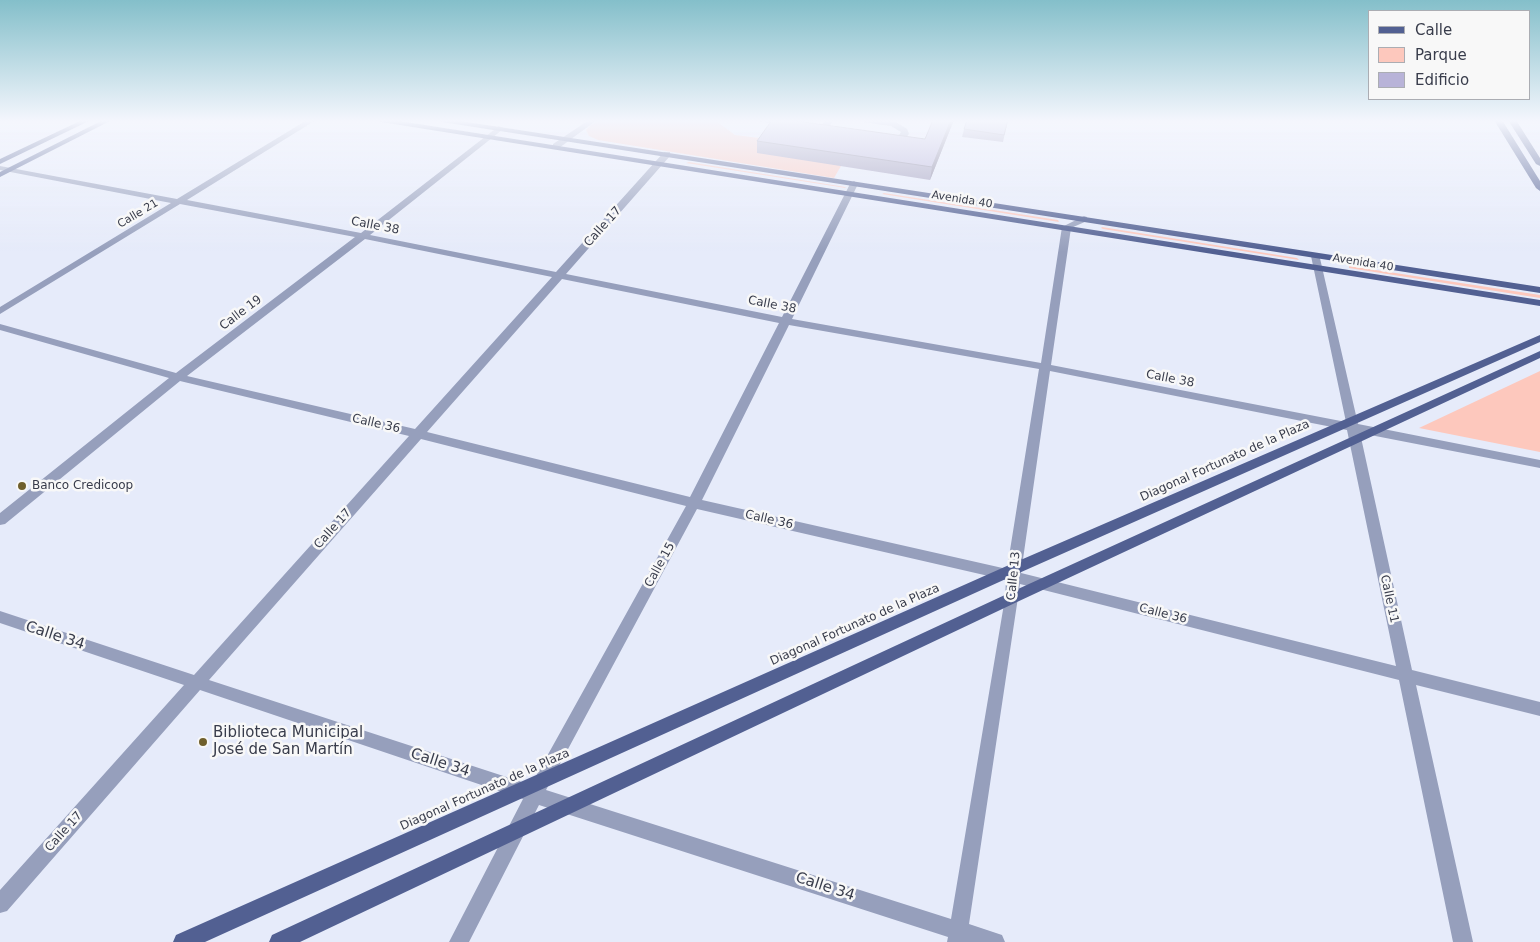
<!DOCTYPE html>
<meta charset="utf-8">
<style>
body{margin:0}
#map{position:relative;width:1540px;height:942px;overflow:hidden;background:#e6ebfa;font-family:"DejaVu Sans",sans-serif}
canvas{display:block}
.legend{position:absolute;left:1368px;top:10px;width:162px;height:90px;box-sizing:border-box;background:#f8f8f8;border:1px solid #abadb3;margin:0;padding:6px 9px;list-style:none;font-size:15px;color:#383c4b}
.legend li{display:flex;align-items:center;gap:10px;height:25px}
.legend b{width:25px;border:1px solid #abadb3}
</style>
<div id="map">
<canvas width="1540" height="942"></canvas>
<ul class="legend">
<li><b style="height:6px;background:#526092"></b>Calle</li>
<li><b style="height:14px;background:#fdc8bd"></b>Parque</li>
<li><b style="height:14px;background:#b8b3d8"></b>Edificio</li>
</ul>
</div>
<script>
const g = document.querySelector('canvas').getContext('2d');
g.lineJoin = 'round';
function fill(path, color) { g.fillStyle = color; g.fill(path, 'evenodd'); }
const poly = rows => new Path2D(rows.map(r => 'M' + r).join(''));
function stroke(path, color, width, dash) { g.strokeStyle = color; g.lineWidth = width; g.lineCap = dash ? 'butt' : 'round'; g.setLineDash(dash || []); g.stroke(path); }
function drawText(font, color, halo, rows, align = 'center') {
  g.font = font + ' "DejaVu Sans",sans-serif'; g.lineWidth = 5; g.setLineDash([]); g.textBaseline = 'middle'; g.strokeStyle = halo; g.fillStyle = color; for (const [text, x, y, turn = 0] of rows) {
    g.save(); g.translate(x, y); g.rotate((+turn || 0) * Math.PI / 180); g.textAlign = isNaN(turn) ? turn : align; if (halo) g.strokeText(text, 0, 0); g.fillText(text, 0, 0); g.restore();
  }
}
const green = poly([
 [601,120,716,121,735,135,768,139,841,166,834,178,598,140,589,136,586,130,591,125],
 [689,162,845,187,846,188,686,163],
 [884,193,1058,220,1059,222,882,194],
 [1102,227,1297,258,1299,260,1103,229,1101,228],
 [1349,266,1540,295,1540,298,1349,268],
 [1540,371,1540,452,1419,428]
]);
const minor = poly([
 [307,120,316,120,187,200,361,233,499,126,503,128,502,130,370,235,556,272,664,152,670,152,670,156,566,274,782,317,850,184,854,181,858,184,792,319,1041,363,1062,227,1084,216,1087,217,1087,221,1071,228,1051,365,1346,422,1311,256,1313,254,1319,254,1358,424,1540,460,1540,468,1360,433,1412,670,1540,702,1540,716,1416,685,1473,942,1453,942,1399,680,1020,584,969,924,1002,935,1005,942,947,942,948,937,539,805,469,942,449,942,523,799,200,690,7,911,0,913,0,890,184,685,0,623,0,611,194,675,409,436,180,381,5,524,0,525,0,513,169,378,0,330,0,324,176,373,355,237,180,204,0,314,0,307,171,203,0,170,0,166,177,199,307,120],
 [365,239,552,277,415,429,187,376,365,239],
 [562,279,779,323,690,497,427,432,562,279],
 [789,325,1039,369,1007,569,702,500,789,325],
 [1050,371,1347,430,1396,666,1021,573,1050,371],
 [421,439,686,506,531,785,209,680,421,439],
 [697,509,1006,580,1005,598,951,919,546,790,697,509],
 [589,120,597,120,559,148,553,148,553,144,589,120],
 [752,120,768,120,792,125,788,127,752,120],
 [825,120,833,120,826,132,820,132,819,130,825,120],
 [859,120,877,120,896,122,907,129,909,134,905,139,884,142,884,138,899,135,901,132,891,126,863,122,859,120]
]);
const major = poly([
 [82,120,91,120,0,164,0,159,82,120],
 [103,120,112,120,0,177,0,172,103,120],
 [377,120,393,120,1540,300,1540,306,381,122,377,120],
 [438,120,454,120,1540,287,1540,293,442,122,438,120],
 [1494,120,1502,120,1540,181,1540,191,1536,188,1494,120],
 [1508,120,1516,120,1540,158,1540,166,1536,164,1508,120],
 [1540,335,1540,342,1019,573,205,942,173,942,176,935,1009,565,1540,335],
 [1540,351,1540,358,1017,602,300,942,269,942,272,935,1007,594,1540,351]
]);
const wall = poly([
 [933,120,954,120,930,180,757,153,757,141,925,139],
 [967,120,1008,120,1003,142,962,137,964,129]
]);
const shadedWall = poly([
 [951,120,954,120,953,122,930,180,932,167]
]);
const building = poly([
 [772,120,790,120,925,139,933,120,951,120,932,167,757,141,772,120],
 [967,120,1008,120,1004,135,964,129,967,120]
]);
const markers = [
 [22,486,5,"#6f5f2c"],
 [203,742,5,"#6f5f2c"]
];
const farStreetnames = [
 ["Avenida 40",962,200,9],
 ["Calle 21",138,214,-31],
 ["Avenida 40",1363,263,9]
];
const streetNames = [
 ["Calle 38",375,226,11],
 ["Calle 17",603,227,-48],
 ["Calle 38",772,305,11],
 ["Calle 19",241,313,-37],
 ["Calle 38",1170,379,11],
 ["Calle 36",376,424,13],
 ["Diagonal Fortunato de la Plaza",1225,461,-24],
 ["Calle 36",769,520,13],
 ["Calle 17",333,529,-48],
 ["Calle 15",660,565,-61],
 ["Calle 13",1014,576,-84],
 ["Calle 11",1389,599,78],
 ["Calle 36",1163,614,14],
 ["Diagonal Fortunato de la Plaza",855,625,-24],
 ["Diagonal Fortunato de la Plaza",485,790,-24],
 ["Calle 17",64,832,-48]
];
const poiNames = [
 ["Banco Credicoop",32,486]
];
const nearStreetnames = [
 ["Calle 34",55,636,18],
 ["Calle 34",440,763,18],
 ["Calle 34",825,887,18]
];
const nearPoinames = [
 ["Biblioteca Municipal",213,733],
 ["José de San Martín",213,750]
];
fill(green, '#fdc8bd');
fill(minor, '#969fbc');
fill(major, '#526092');
fill(wall, '#9e9aba');
fill(shadedWall, '#817d97');
fill(building, '#b8b3d8');
stroke(building, '#817d97', 1);
const sky = g.createLinearGradient(0, 0, 0, 252);
sky.addColorStop(0, '#84bfca');
sky.addColorStop(0.48, '#f4f6fd');
sky.addColorStop(1, '#f4f6fd00');
g.fillStyle = sky;
g.fillRect(0, 0, 1540, 252);
for (const [x, y, r, color] of markers) { const dot = new Path2D(); dot.arc(x, y, r, 0, 2 * Math.PI); g.fillStyle = color; g.fill(dot); stroke(dot, '#f8f8f8', 2); }
drawText('11px', '#383c4b', '#f8f8f8', farStreetnames);
drawText('12px', '#383c4b', '#f8f8f8', streetNames);
drawText('12px', '#383c4b', '#f8f8f8', poiNames, 'left');
drawText('15px', '#383c4b', '#f8f8f8', nearStreetnames);
drawText('15px', '#383c4b', '#f8f8f8', nearPoinames, 'left');
</script>
